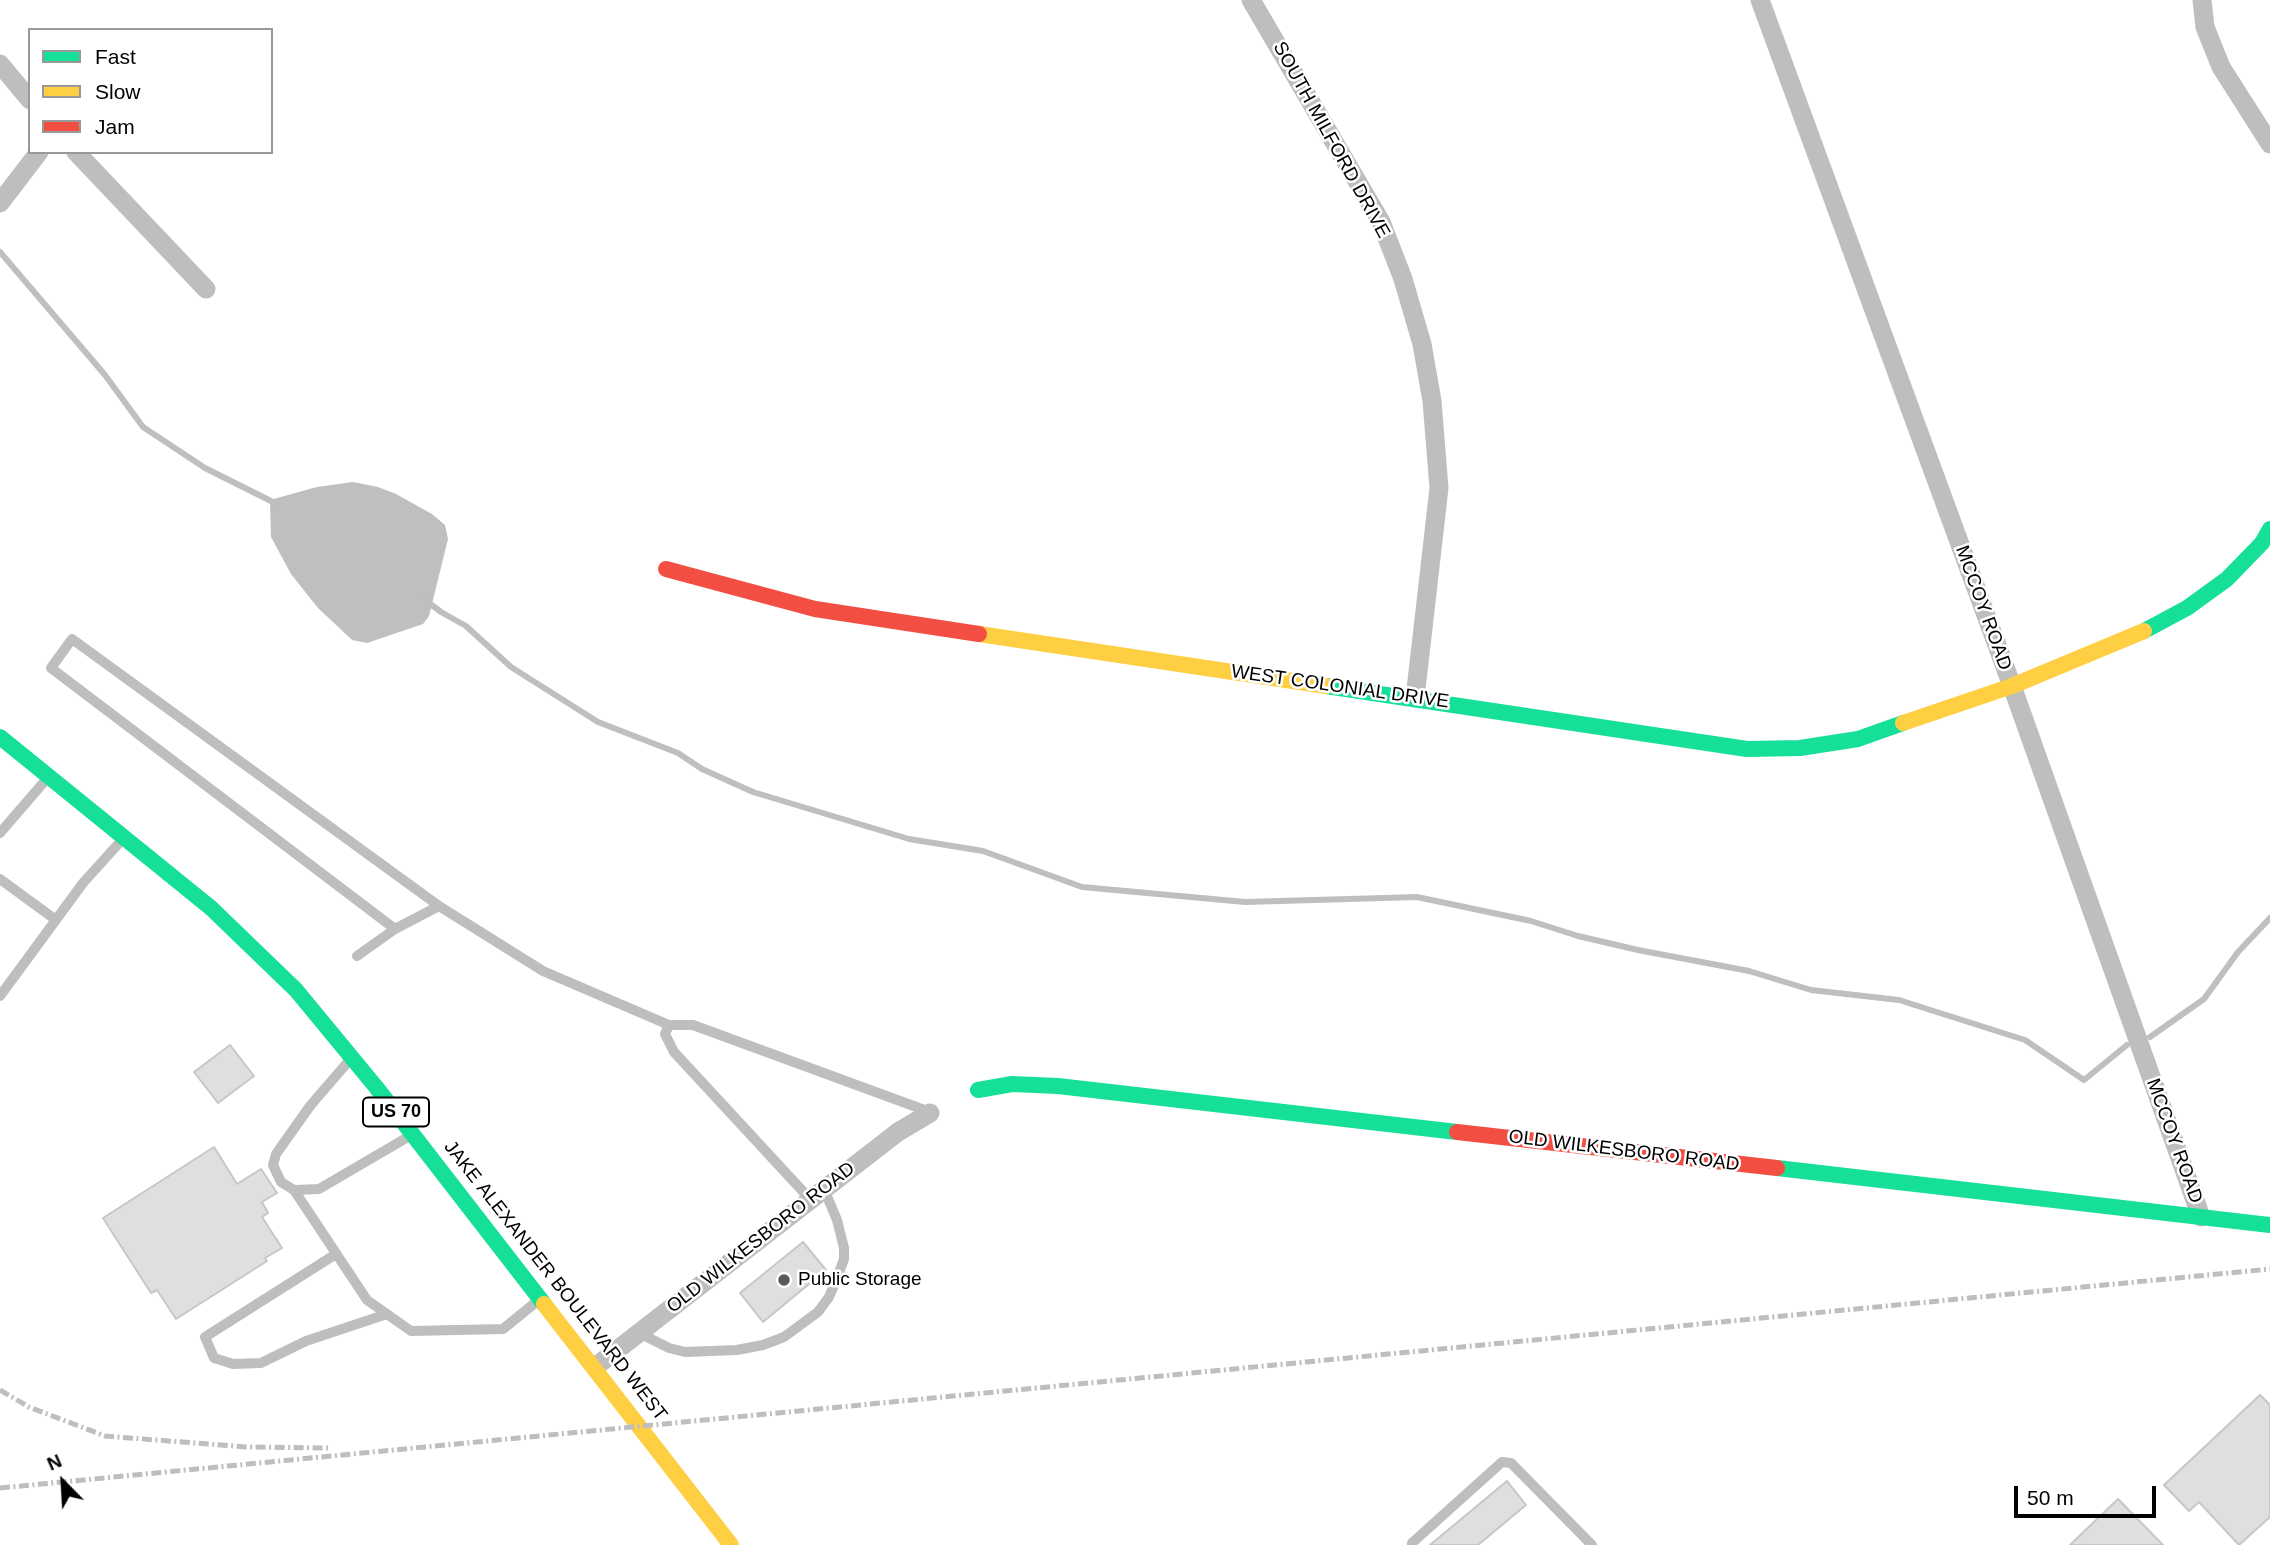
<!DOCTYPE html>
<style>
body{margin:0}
#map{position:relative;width:2270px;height:1545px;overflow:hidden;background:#fff;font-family:Helvetica,sans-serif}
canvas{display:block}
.legend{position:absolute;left:28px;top:28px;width:245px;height:126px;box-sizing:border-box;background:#fff;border:2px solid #999;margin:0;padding:9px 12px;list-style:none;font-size:21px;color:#000}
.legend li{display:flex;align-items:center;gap:14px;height:35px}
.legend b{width:35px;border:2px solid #999}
.north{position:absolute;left:28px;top:1447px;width:70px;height:70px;-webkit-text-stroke:5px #fff;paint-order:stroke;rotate:336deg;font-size:19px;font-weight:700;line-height:28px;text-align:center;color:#000}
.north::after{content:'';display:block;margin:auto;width:24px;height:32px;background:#000;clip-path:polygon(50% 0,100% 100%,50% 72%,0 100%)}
.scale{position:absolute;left:2014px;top:1486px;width:142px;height:32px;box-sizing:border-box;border:4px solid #000;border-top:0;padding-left:9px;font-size:21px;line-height:24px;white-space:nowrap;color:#000;-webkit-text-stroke:5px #fff;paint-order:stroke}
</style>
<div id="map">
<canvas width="2270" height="1545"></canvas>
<ul class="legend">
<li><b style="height:9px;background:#16e098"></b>Fast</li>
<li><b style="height:9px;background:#ffcf43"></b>Slow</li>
<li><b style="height:9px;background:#f24e42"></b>Jam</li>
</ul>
<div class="north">N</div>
<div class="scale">50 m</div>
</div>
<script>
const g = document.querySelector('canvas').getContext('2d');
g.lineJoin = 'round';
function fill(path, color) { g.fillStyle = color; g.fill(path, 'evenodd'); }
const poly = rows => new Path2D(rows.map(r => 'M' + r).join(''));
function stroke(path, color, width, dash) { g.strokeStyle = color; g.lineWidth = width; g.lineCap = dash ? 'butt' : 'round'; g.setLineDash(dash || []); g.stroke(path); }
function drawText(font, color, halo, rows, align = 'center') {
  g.font = font + ' Helvetica,sans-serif'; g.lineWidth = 5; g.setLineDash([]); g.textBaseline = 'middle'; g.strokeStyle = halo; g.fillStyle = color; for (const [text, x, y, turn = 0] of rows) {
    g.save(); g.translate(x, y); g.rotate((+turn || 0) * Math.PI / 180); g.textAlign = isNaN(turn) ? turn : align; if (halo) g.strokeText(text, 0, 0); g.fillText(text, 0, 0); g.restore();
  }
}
const water = poly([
 [353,482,378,487,396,494,432,514,445,525,448,539,429,616,423,624,367,643,352,640,318,608,291,574,271,537,270,500,317,487]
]);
const stream = poly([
 [0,252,105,375,143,427,205,468,275,503],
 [425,600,441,612,466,626,511,667,598,722,678,753,702,769,753,792,909,839,983,851,1082,887,1245,902,1417,897,1531,921,1578,936,1638,950,1749,971,1811,990,1899,1000,2025,1040,2084,1080,2127,1045],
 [2150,1037,2204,999,2238,952,2270,918]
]);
const building = poly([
 [230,1045,254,1076,218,1103,194,1072,230,1045],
 [214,1147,237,1184,261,1169,277,1193,262,1202,268,1213,262,1217,282,1248,265,1258,267,1261,176,1319,157,1290,151,1293,103,1218,214,1147],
 [803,1242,826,1270,763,1322,740,1293,803,1242],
 [2260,1395,2270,1405,2270,1517,2239,1545,2199,1502,2189,1511,2164,1485,2260,1395],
 [1507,1481,1526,1505,1478,1545,1430,1545,1507,1481],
 [2118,1499,2163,1545,2070,1545,2118,1499]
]);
const lane = poly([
 [0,833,44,782],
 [0,879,56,920],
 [439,906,395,929,51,668,72,639,439,906,543,971,669,1025],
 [357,956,395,929],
 [0,996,83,883,120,842],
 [347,1063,310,1106,276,1154,273,1165,281,1182,294,1190,319,1189,408,1137],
 [294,1190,367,1300,411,1331,503,1329,535,1303],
 [810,1199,674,1052,665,1034,669,1025,693,1025,930,1112],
 [336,1254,205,1337,214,1358,233,1364,261,1363,306,1341,387,1314],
 [639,1333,669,1348,685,1352,737,1350,763,1345,784,1337,818,1312,829,1297,837,1278,844,1259,844,1248,837,1220,824,1189],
 [1412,1545,1412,1543,1502,1462,1511,1463,1592,1545]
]);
const street = poly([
 [1251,0,1381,222,1403,279,1422,344,1432,401,1439,488,1415,698],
 [1760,0,2012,686,2201,1217],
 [2202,0,2205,27,2221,67,2270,144],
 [0,64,30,100],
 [76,152,206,289],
 [0,203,39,152],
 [595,1367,898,1132,930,1113]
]);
const fast = poly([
 [2144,631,2187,608,2227,579,2262,543,2270,529],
 [1326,686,1747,749,1800,748,1858,739,1903,723],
 [0,737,211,908,296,990,376,1087,544,1304],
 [978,1090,1012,1084,1058,1086,1457,1132],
 [1777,1168,2270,1225]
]);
const slow = poly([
 [979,634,1326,686],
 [1903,723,2012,686,2144,631],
 [544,1304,731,1545]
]);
const jam = poly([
 [666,569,815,609,979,634],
 [1457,1132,1777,1168]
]);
const rail = poly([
 [0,1390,29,1407,105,1436,246,1447,331,1448],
 [0,1488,2270,1269]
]);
const markers = [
 [784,1280,7,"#595959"]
];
const shields = [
 [396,1112,66]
];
const shieldNames = [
 ["US 70",396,1112]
];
const streetNames = [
 ["SOUTH MILFORD DRIVE",1331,140,61],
 ["MCCOY ROAD",1983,608,70],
 ["WEST COLONIAL DRIVE",1340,687,8],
 ["MCCOY ROAD",2174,1141,70],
 ["OLD WILKESBORO ROAD",1624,1151,7],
 ["OLD WILKESBORO ROAD",761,1238,-38],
 ["JAKE ALEXANDER BOULEVARD WEST",555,1281,52]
];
const poiNames = [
 ["Public Storage",798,1280]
];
fill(water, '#bfbfbf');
stroke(stream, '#bfbfbf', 6);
fill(building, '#dfdfdf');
stroke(building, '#c7c7c7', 2);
stroke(lane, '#bebebe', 10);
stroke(street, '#bebebe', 19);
stroke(fast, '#16e098', 16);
stroke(slow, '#ffcf43', 16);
stroke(jam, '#f24e42', 16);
stroke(rail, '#bebebe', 5, [10, 3.5, 2, 3.5]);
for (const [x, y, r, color] of markers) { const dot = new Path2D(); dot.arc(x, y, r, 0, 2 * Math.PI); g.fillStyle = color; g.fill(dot); stroke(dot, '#fff', 2.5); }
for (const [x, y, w] of shields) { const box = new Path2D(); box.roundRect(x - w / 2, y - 14.5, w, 29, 5); g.fillStyle = '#fff'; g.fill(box); stroke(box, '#000', 2); }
drawText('bold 18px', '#000', null, shieldNames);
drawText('19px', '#000', '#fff', streetNames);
drawText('19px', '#000', '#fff', poiNames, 'left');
</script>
